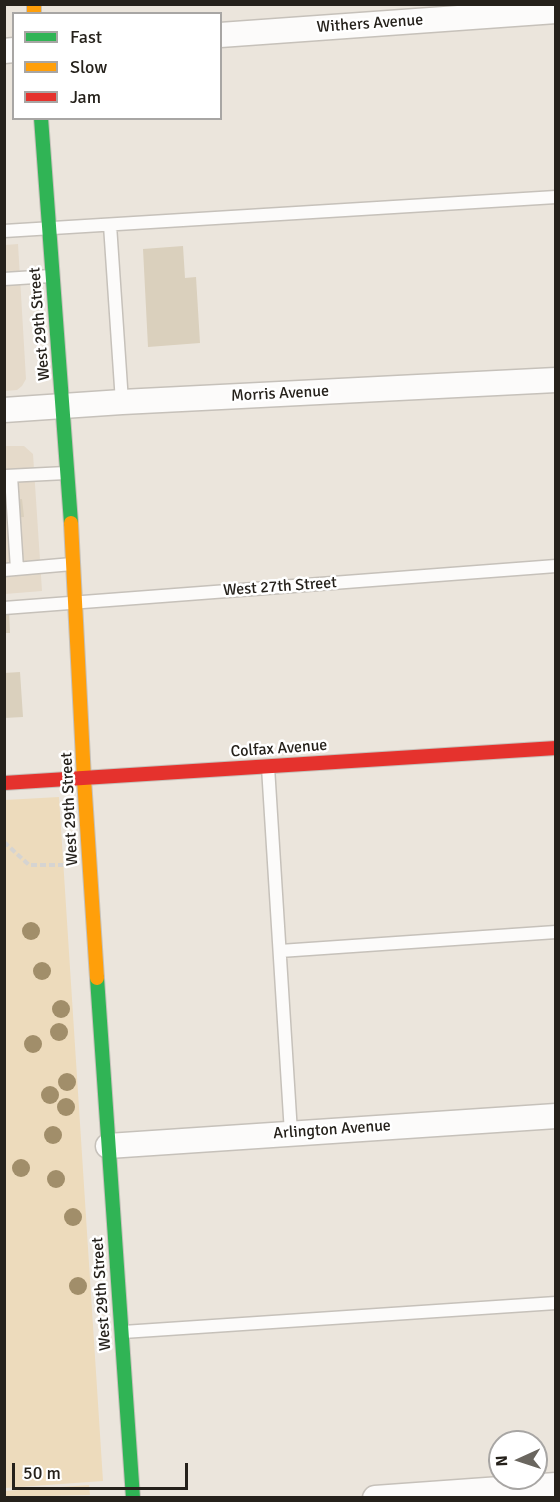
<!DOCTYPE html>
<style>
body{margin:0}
#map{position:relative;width:560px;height:1502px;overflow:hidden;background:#ebe5dc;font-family:Signika,sans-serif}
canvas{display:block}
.frame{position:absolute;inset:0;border:6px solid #25211b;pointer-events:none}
.legend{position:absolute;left:12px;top:12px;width:210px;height:108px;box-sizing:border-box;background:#fff;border:2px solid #a8a6a4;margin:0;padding:8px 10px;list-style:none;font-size:18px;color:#25211b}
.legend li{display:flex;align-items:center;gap:12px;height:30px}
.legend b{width:30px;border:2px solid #a8a6a4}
.north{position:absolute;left:488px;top:1430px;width:60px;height:60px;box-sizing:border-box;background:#fff;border:2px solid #a8a6a4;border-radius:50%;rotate:267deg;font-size:16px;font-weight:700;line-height:24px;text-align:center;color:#25211b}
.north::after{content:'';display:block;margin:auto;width:21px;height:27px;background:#6a665f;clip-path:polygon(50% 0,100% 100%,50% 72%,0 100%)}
.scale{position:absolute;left:12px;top:1463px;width:176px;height:27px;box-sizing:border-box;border:3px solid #25211b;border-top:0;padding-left:8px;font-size:18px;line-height:21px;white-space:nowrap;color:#25211b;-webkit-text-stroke:4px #fff;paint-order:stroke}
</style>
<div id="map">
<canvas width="560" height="1502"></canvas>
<div class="frame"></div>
<ul class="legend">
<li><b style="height:8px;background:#30b455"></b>Fast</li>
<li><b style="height:8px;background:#ff9f0a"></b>Slow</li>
<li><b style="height:8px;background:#e5322d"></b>Jam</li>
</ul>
<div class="north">N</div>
<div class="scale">50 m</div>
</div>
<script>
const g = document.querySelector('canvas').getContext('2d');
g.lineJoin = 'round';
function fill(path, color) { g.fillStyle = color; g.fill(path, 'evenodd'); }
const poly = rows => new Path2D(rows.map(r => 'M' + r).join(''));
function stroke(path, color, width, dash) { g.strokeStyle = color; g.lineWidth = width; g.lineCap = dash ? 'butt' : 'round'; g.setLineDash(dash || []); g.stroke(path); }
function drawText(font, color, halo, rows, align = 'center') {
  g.font = font + ' Signika,sans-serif'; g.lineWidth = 5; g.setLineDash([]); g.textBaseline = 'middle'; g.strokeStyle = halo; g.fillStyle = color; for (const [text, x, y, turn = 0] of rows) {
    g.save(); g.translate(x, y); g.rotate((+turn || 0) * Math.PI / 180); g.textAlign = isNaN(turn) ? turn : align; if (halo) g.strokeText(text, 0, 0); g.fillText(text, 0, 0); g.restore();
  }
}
const built = poly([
 [18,244,26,379,22,386,17,390,5,391,5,245],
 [5,446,24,446,33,454,42,591,5,594]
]);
const green = poly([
 [59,797,103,1481,5,1488,5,800],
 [89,1485,90,1495,5,1497,5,1491]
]);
const building = poly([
 [183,246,185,278,196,277,200,343,148,347,143,249],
 [22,499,24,517,4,518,4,500],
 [4,610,9,610,10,633,4,633],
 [20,672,23,717,4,718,4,673]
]);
const path = poly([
 [4,842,29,865,63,865]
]);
const lane = poly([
 [110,225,122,402],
 [4,231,556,197],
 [4,279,51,276],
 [6,476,66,473],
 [11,476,17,569],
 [4,570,72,564],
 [4,608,556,566],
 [268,767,291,1133],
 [280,951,556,932],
 [123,1332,556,1303]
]);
const street = poly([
 [220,35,556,11],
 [4,51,14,50],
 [4,410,122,402,556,380],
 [108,1146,556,1116],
 [375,1498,556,1485]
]);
const fast = poly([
 [41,118,71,523],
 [97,978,133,1498]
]);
const slow = poly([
 [34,4,34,14],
 [71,523,84,779,97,978]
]);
const jam = poly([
 [4,783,556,748]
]);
const trees = [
 [31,931],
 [42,971],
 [61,1009],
 [59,1032],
 [33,1044],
 [67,1082],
 [50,1095],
 [66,1107],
 [53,1135],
 [21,1168],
 [56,1179],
 [73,1217],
 [78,1286]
];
const streetNames = [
 ["Withers Avenue",370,24,-4],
 ["West 29th Street",40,324,-95],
 ["Morris Avenue",280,394,-3],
 ["West 27th Street",280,587,-4],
 ["Colfax Avenue",279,749,-4],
 ["West 29th Street",70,809,-93],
 ["Arlington Avenue",332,1130,-4],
 ["West 29th Street",102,1294,-94]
];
fill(built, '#e5daca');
fill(green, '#eddbbc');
fill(building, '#dad0bd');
stroke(lane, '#c6c1ba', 15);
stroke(street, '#c6c1ba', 27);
stroke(fast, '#c6c1ba', 16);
stroke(slow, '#c6c1ba', 16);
stroke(jam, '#c6c1ba', 16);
stroke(path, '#d6d4d1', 4, [6, 3]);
stroke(lane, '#fcfbfa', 12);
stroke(street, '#fcfbfa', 24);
stroke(fast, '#30b455', 14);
stroke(slow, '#ff9f0a', 14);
stroke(jam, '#e5322d', 14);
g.fillStyle = '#a18e6a';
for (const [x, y] of trees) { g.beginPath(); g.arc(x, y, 9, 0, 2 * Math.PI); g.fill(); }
drawText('16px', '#25211b', '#fff', streetNames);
</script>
